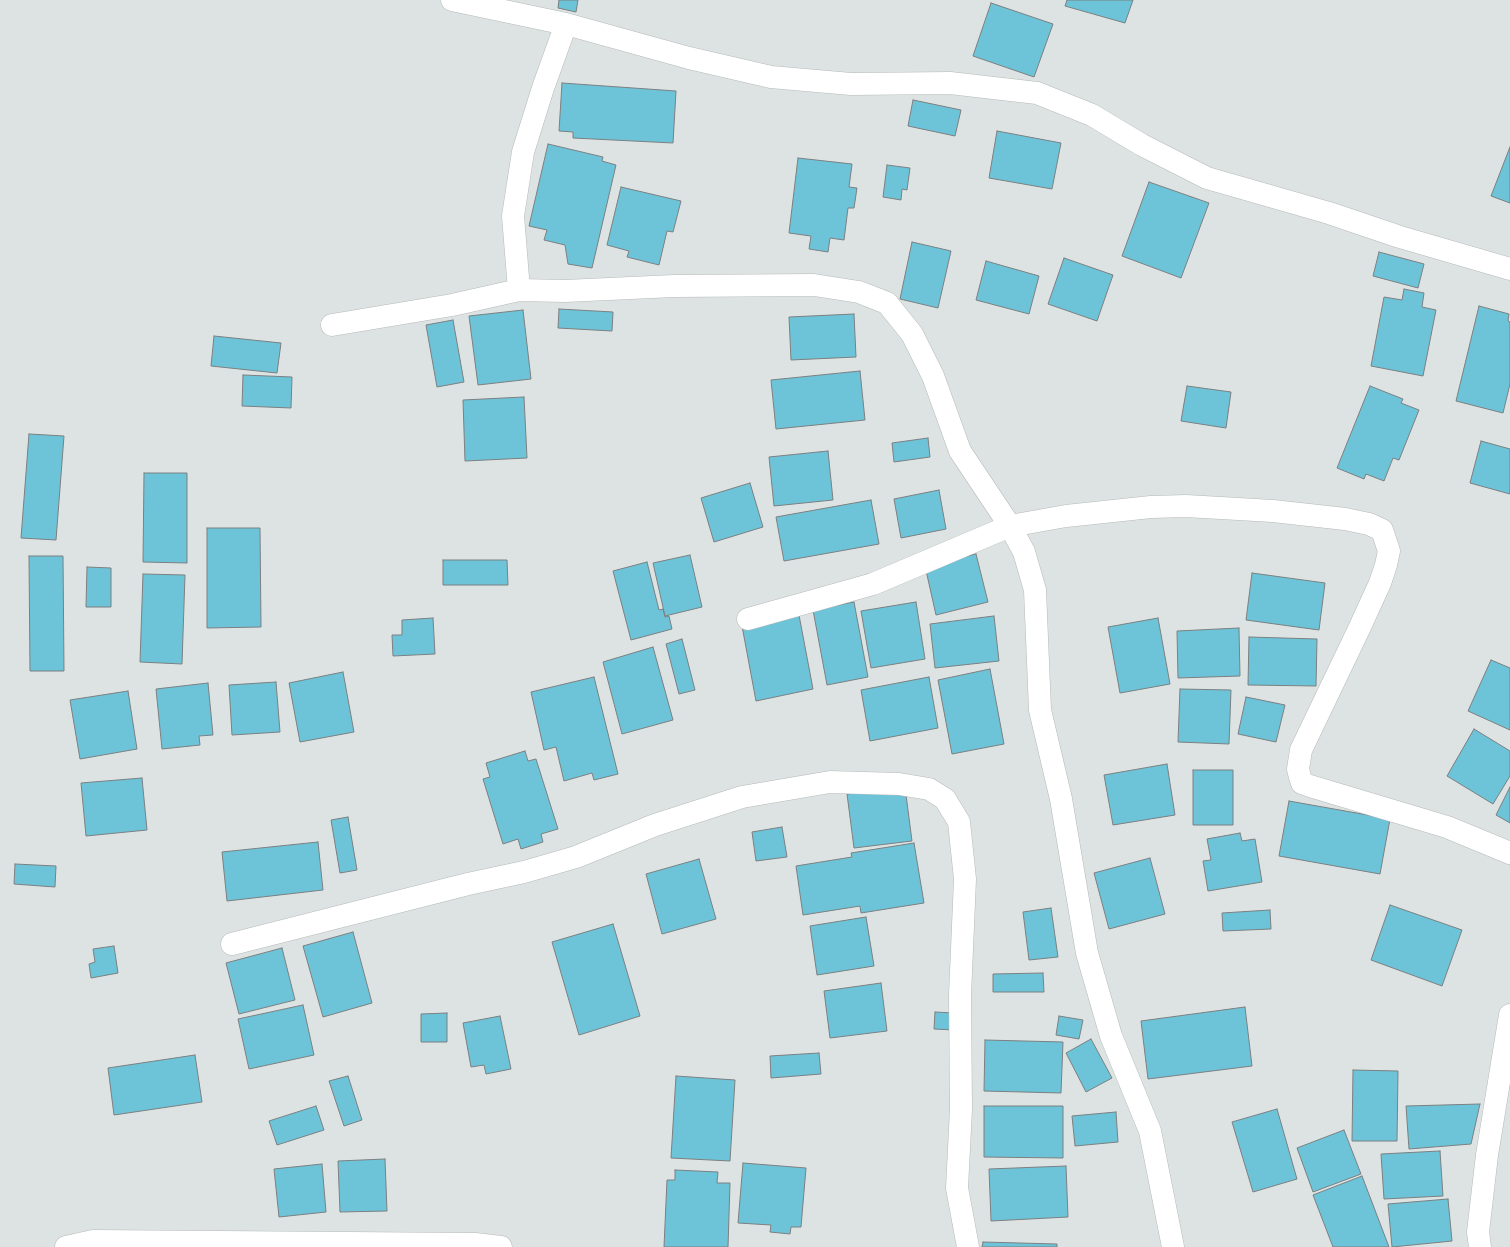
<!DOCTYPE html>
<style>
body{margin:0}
canvas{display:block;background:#dde3e2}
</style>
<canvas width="1510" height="1247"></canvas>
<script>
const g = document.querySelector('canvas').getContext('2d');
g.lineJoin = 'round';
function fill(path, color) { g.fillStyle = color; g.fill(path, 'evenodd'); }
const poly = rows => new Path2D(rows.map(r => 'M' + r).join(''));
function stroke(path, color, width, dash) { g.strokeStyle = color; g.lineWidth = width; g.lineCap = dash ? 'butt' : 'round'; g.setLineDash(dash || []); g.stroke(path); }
const building = poly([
 [559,0,578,0,576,12,558,8,559,0],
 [1067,0,1133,0,1125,23,1065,6,1067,0],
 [991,3,1053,24,1034,77,973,56,991,3],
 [562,83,676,91,673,143,573,138,573,132,559,131,562,83],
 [913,100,961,110,955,136,908,126,913,100],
 [997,131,1061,143,1052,189,989,178,997,131],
 [548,144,603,157,602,161,616,165,592,268,568,264,565,245,544,240,547,230,529,226,548,144],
 [1510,147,1510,203,1491,196,1510,147],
 [798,158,852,164,849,187,857,188,854,208,848,208,844,240,830,238,828,252,809,249,811,236,789,233,798,158],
 [887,165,910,168,907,190,902,189,901,200,883,197,887,165],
 [1149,182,1209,203,1181,278,1122,256,1149,182],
 [621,187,681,201,673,232,667,231,659,265,627,257,629,251,607,245,621,187],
 [912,242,951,251,938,308,900,299,912,242],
 [1379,252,1424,264,1418,288,1373,276,1379,252],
 [1064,258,1113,275,1097,321,1048,304,1064,258],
 [986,261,1039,276,1029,314,976,300,986,261],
 [1404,289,1424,293,1422,307,1436,310,1423,376,1371,366,1384,297,1402,300,1404,289],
 [1479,306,1509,314,1508,321,1510,322,1510,384,1503,413,1456,401,1479,306],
 [559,309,613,312,612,331,558,328,559,309],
 [523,310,531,379,478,385,469,316,523,310],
 [854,314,856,357,791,360,789,317,854,314],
 [453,320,464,382,437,387,426,325,453,320],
 [214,336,281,343,277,373,211,366,214,336],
 [860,371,865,420,776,429,771,380,860,371],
 [243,375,292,377,291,408,242,406,243,375],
 [1187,386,1231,392,1226,428,1181,421,1187,386],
 [1370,386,1403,399,1401,403,1419,410,1399,460,1393,458,1384,481,1366,474,1364,479,1337,468,1370,386],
 [524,397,527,458,465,461,463,400,524,397],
 [29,434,64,436,56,540,21,538,29,434],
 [928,438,930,457,894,462,892,443,928,438],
 [1481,441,1510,449,1510,494,1470,483,1481,441],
 [828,451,833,500,774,506,769,457,828,451],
 [144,473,187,473,187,563,143,562,144,473],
 [750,483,763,527,714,542,701,498,750,483],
 [939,490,946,529,901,538,894,499,939,490],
 [871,500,879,544,784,561,776,517,871,500],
 [207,528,260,528,261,627,207,628,207,528],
 [976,554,988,602,936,615,925,566,976,554],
 [690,555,702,607,665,616,653,563,690,555],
 [29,556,63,556,64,671,30,671,29,556],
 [443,560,507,560,508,585,443,585,443,560],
 [647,562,659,610,663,609,665,617,669,616,672,629,631,640,613,571,647,562],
 [87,567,111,568,111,607,86,607,87,567],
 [1252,573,1325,583,1319,630,1246,620,1252,573],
 [143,574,185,575,182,664,140,662,143,574],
 [854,602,868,677,827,685,813,610,854,602],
 [916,602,925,659,871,668,861,611,916,602],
 [799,615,813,689,756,701,742,626,799,615],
 [994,616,999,661,935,668,930,624,994,616],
 [433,618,435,654,393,656,392,635,402,635,402,620,433,618],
 [1158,618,1170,684,1120,693,1108,627,1158,618],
 [1239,628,1240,676,1178,678,1177,631,1239,628],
 [1249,637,1317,639,1316,686,1248,685,1249,637],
 [682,639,695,690,679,694,666,644,682,639],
 [653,647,673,720,622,734,603,662,653,647],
 [1491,660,1510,668,1510,730,1468,711,1491,660],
 [990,669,1004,744,952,754,938,680,990,669],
 [343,672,354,732,300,742,289,683,343,672],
 [594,677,618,774,594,780,592,773,564,781,556,747,544,750,531,692,594,677],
 [929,677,938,728,870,741,861,690,929,677],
 [276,682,280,732,232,735,229,685,276,682],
 [208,683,213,735,199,736,200,745,162,749,156,689,208,683],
 [1180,689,1231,690,1229,744,1178,742,1180,689],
 [128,691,137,749,80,759,70,700,128,691],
 [1246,697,1285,705,1276,742,1238,734,1246,697],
 [1474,729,1510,751,1510,776,1493,804,1447,776,1474,729],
 [525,751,528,761,536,759,558,829,541,834,543,842,521,849,518,839,503,844,483,779,490,777,486,763,525,751],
 [1167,764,1175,815,1113,825,1104,775,1167,764],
 [1193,770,1233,770,1233,825,1193,825,1193,770],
 [142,778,147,830,86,836,81,783,142,778],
 [905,787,912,841,854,848,847,794,905,787],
 [1510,787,1510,823,1496,815,1510,787],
 [1289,801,1390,819,1380,874,1279,856,1289,801],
 [348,817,357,870,340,873,331,820,348,817],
 [782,827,787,857,756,861,752,832,782,827],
 [1240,833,1242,841,1255,839,1262,882,1208,891,1203,861,1211,860,1207,839,1240,833],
 [318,842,323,890,227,901,222,852,318,842],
 [914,843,924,903,861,913,860,906,803,915,796,866,852,857,851,853,914,843],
 [1150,858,1165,914,1109,929,1094,873,1150,858],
 [699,859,716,919,662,934,646,874,699,859],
 [15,864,56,866,55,887,14,884,15,864],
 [1390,905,1462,930,1442,986,1371,960,1390,905],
 [1051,908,1058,957,1029,960,1023,912,1051,908],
 [1270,910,1271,929,1223,931,1222,913,1270,910],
 [866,917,874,966,817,975,810,926,866,917],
 [613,924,640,1016,579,1035,552,942,613,924],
 [353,932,372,1003,323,1017,303,946,353,932],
 [114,946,118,973,91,978,89,964,95,962,93,949,114,946],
 [282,948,295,1000,239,1014,226,963,282,948],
 [1043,973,1044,992,993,992,993,974,1043,973],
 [881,983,887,1031,830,1038,824,991,881,983],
 [303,1005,314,1055,249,1069,238,1019,303,1005],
 [1245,1007,1252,1066,1148,1079,1141,1021,1245,1007],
 [935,1012,954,1013,954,1030,934,1029,935,1012],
 [447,1013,447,1042,421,1042,421,1014,447,1013],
 [500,1016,511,1069,486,1074,484,1065,471,1067,463,1023,500,1016],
 [1059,1016,1083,1020,1079,1039,1056,1035,1059,1016],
 [1091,1039,1112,1078,1086,1092,1066,1053,1091,1039],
 [985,1040,1063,1042,1061,1093,984,1091,985,1040],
 [819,1053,821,1074,771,1078,770,1056,819,1053],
 [195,1055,202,1102,114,1115,108,1068,195,1055],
 [1353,1070,1398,1071,1397,1141,1352,1141,1353,1070],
 [348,1076,362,1120,344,1126,329,1081,348,1076],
 [676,1076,735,1080,730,1161,671,1158,676,1076],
 [1480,1104,1471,1144,1409,1149,1406,1106,1480,1104],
 [316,1106,324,1130,277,1145,269,1121,316,1106],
 [984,1106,1063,1106,1063,1158,984,1157,984,1106],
 [1277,1109,1297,1179,1253,1192,1232,1122,1277,1109],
 [1116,1112,1118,1142,1075,1146,1072,1116,1116,1112],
 [1344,1130,1361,1174,1313,1192,1297,1148,1344,1130],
 [1440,1151,1443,1196,1384,1199,1381,1154,1440,1151],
 [385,1159,387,1211,340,1212,338,1161,385,1159],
 [743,1163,806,1168,801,1227,791,1227,790,1234,770,1232,771,1225,738,1223,743,1163],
 [322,1164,326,1212,279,1217,274,1169,322,1164],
 [1066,1166,1068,1217,991,1221,989,1169,1066,1166],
 [675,1170,718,1172,717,1183,730,1183,728,1247,664,1247,667,1180,675,1180,675,1170],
 [1362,1176,1389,1247,1333,1247,1313,1195,1362,1176],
 [1448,1199,1452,1241,1392,1247,1388,1204,1448,1199],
 [983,1242,1057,1244,1057,1247,982,1247,983,1242]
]);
const minor = poly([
 [452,0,566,24,689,58,771,77,851,84,950,83,1037,93,1092,115,1142,145,1207,178,1329,213,1400,237,1510,269],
 [519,290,513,216,523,152,543,88,566,24],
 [332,325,452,305,519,290,565,291,674,286,814,285,859,292,887,303,912,334,933,376,960,451,1010,526,1024,552,1035,590,1040,710,1061,799,1087,953,1111,1036,1150,1131,1173,1247],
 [748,619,873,584,1010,526,1066,516,1151,507,1186,506,1273,511,1345,519,1369,524,1382,530,1389,551,1386,565,1380,583,1359,629,1301,750,1298,769,1300,777,1302,783,1310,786,1447,827,1510,853],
 [232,944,468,884,524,872,576,857,655,825,742,797,830,782,899,784,929,789,945,799,959,822,965,879,960,995,961,1109,957,1188,968,1247],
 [66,1247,93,1241,475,1244,501,1247],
 [1480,1247,1478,1232,1487,1155,1510,1015]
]);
fill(building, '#6dc4d9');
stroke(building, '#7b8081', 1);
stroke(minor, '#b5bab9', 23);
stroke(minor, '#fff', 22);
</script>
